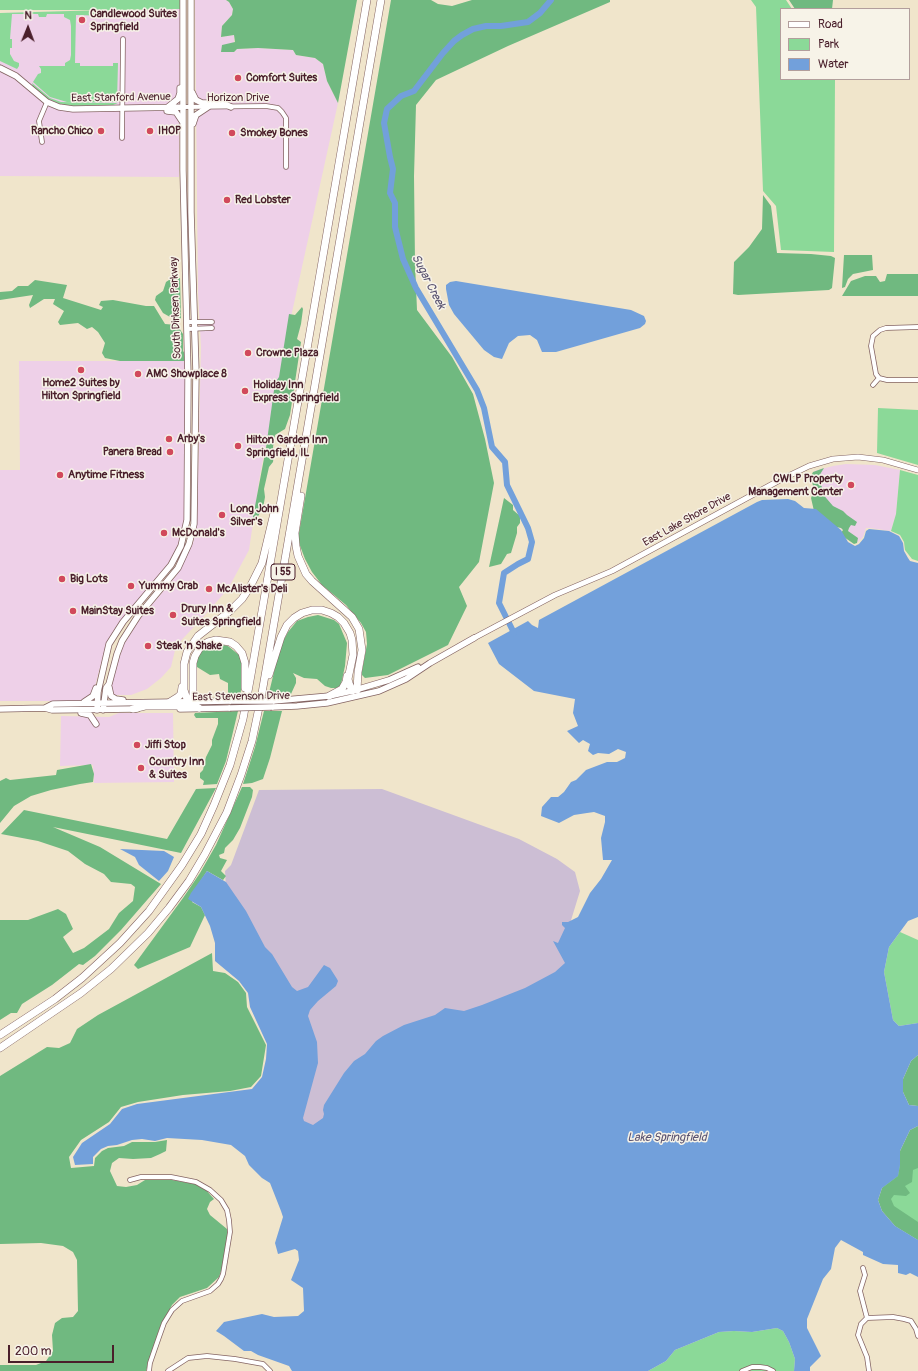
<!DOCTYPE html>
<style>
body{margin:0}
#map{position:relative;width:918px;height:1371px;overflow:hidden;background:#f0e5cb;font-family:Pangolin,sans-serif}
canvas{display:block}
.legend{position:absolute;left:780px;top:8px;width:130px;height:72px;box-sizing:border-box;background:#f7f3e8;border:1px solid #b29e9c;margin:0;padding:5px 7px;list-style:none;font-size:12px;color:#4a1f2b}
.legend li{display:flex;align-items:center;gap:8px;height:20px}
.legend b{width:20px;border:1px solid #b29e9c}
.north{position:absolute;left:8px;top:8px;width:40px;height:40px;-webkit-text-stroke:3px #f7f3e8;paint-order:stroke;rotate:1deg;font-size:11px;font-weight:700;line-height:16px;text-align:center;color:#4a1f2b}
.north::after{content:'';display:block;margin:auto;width:14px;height:18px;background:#4a1f2b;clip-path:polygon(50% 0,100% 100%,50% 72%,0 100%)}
.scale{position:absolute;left:8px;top:1345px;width:106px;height:18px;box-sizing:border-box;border:2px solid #4a1f2b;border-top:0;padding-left:5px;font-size:12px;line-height:14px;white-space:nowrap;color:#4a1f2b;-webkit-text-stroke:3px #f7f3e8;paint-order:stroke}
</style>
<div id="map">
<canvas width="918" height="1371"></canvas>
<ul class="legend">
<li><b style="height:5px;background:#fff"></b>Road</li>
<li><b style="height:11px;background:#8bd998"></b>Park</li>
<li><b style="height:11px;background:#72a0db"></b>Water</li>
</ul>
<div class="north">N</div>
<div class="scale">200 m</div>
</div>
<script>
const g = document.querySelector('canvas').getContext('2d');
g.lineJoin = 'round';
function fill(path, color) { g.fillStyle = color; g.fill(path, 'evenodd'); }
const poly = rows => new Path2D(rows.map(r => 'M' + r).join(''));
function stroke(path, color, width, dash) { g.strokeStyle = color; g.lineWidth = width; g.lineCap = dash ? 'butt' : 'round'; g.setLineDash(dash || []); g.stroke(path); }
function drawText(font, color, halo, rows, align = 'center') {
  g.font = font + ' Pangolin,sans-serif'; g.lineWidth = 3; g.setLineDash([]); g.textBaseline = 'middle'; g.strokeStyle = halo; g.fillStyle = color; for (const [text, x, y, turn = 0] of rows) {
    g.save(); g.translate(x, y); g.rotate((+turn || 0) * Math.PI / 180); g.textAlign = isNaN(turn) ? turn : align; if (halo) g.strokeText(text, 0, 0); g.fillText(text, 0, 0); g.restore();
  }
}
const built = poly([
 [195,0,226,0,229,2,233,9,232,15,222,26,221,37,234,35,234,52,237,49,258,48,293,50,296,55,315,58,323,64,327,81,338,103,291,317,260,475,249,550,228,589,204,616,176,646,171,667,161,678,147,689,131,695,115,695,111,688,117,664,124,644,140,619,176,576,181,567,193,543,197,521,201,347,198,293],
 [180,9,179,177,0,176,0,13],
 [19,361,186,361,185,518,179,542,171,560,115,628,103,656,93,694,85,700,79,701,0,701,0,470,20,470],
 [846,464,875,465,900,470,896,514,891,531,870,528,866,528,863,537,858,542,855,543,851,542,844,531,815,508,814,471,833,466],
 [119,713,173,713,174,782,94,783,93,765,60,766,61,716,109,717]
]);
const industrial = poly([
 [382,789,519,839,557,859,575,872,580,891,568,930,569,965,322,1130,296,1124,226,888,225,871,231,865,259,790]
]);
const green = poly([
 [0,0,180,0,180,9,111,10,110,18,109,18,108,16,76,15,75,63,80,63,80,66,113,66,113,63,118,63,117,102,67,102,50,97,33,82,38,74,41,73,41,69,39,66,65,66,65,63,70,60,71,55,71,26,70,20,64,17,64,14,47,14,46,17,39,17,38,14,12,14,10,39,12,39,12,48,10,48,10,54,14,61,19,63,19,66,17,69,0,61,0,13,106,10,0,10],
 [751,0,786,0,792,9,781,9,781,79,835,79,834,252,781,250,776,206,763,191,756,7],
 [32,83,50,98,61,102,118,103,113,105,71,106,60,104,44,97,33,87],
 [878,408,918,410,918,465,877,453],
 [900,470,918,475,918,561,912,559,905,550,904,542,900,535,891,531,896,514],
 [900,932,918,940,918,1023,899,1026,893,1020,884,972,889,947],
 [918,1126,918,1240,895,1226,882,1188],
 [777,1328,783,1331,789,1342,795,1359,794,1371,648,1371,666,1361,675,1350,719,1332,734,1331,752,1332]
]);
const forest = poly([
 [226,0,357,0,338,103,327,81,323,64,315,58,296,55,293,50,258,48,237,49,234,52,221,52,222,45,235,42,234,35,221,37,222,26,232,15,233,9,229,2],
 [391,0,431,0,438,4,452,6,472,0,610,0,610,2,508,46,436,80,416,105,414,176,415,263,417,310,452,357,473,394,485,439,494,483,479,562,459,587,467,606,448,645,388,675,365,678,362,675,362,671,367,644,366,632,361,623,346,605,322,585,312,572,305,559,299,543,299,533],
 [789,0,833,0,832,9,795,9],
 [763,195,771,206,777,253,811,254,831,256,835,258,832,288,829,290,738,295,733,294,734,262,749,247,762,229],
 [844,255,872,255,873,270,853,274,848,279,845,287,842,288],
 [887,274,918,274,918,296,842,296,851,281,865,276,876,276,880,282,885,281],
 [180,278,181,318,177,321,163,313,155,300,156,296,163,291,166,282,169,280],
 [35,280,67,285,63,298,101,310,103,307,99,305,101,301,113,300,146,306,154,306,165,324,177,325,183,334,183,351,186,355,186,361,120,361,105,358,102,353,105,343,98,332,92,327,87,329,78,323,60,325,58,322,64,311,53,304,55,299,44,299,30,308,29,305,33,295,0,300,0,292,12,291,18,286,28,286],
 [302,307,303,309,301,324,297,339,301,342,290,415,285,429,275,435,273,447,274,454,273,462,269,467,264,489,265,497,263,508,254,523,252,522,266,448,275,383,279,377,289,314,295,315],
 [824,468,819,476,818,480,822,487,821,492,833,506,843,511,847,515,857,522,855,526,851,525,849,528,848,531,858,538,857,543,854,544,841,535,841,533,843,530,841,528,836,527,814,511,811,498,814,491,811,476,813,472],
 [504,498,513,505,513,510,520,516,520,523,517,527,517,533,511,553,507,554,501,564,489,567],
 [318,615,334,620,339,624,347,643,345,666,342,680,340,686,336,688,331,688,325,686,317,679,304,678,293,673,296,678,296,683,291,694,278,697,268,697,280,647,288,632,297,621,308,617],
 [219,644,228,646,239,655,242,665,242,681,240,698,228,698,228,683,220,679,219,674,210,675,197,667,197,658,200,653,206,647],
 [238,711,226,761,217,784,203,785,204,781,200,778,200,773,203,770,206,757,212,745,212,740,218,724,218,718,196,718,194,715,195,713],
 [264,711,282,711,270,758,263,779,252,783,243,784,255,747],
 [91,764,94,774,93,782,80,784,51,790,31,796,14,806,0,823,0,781,6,778,10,780,56,775,57,770],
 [242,787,250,787,253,790,252,797,240,828,233,840,225,848,224,853,219,855,220,858,227,860,221,871,226,876,223,880,207,871,200,882,192,902,201,907,205,915,190,947,138,969,134,965,183,898,200,873,216,845],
 [216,788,181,853,53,827,100,847,161,884,121,930,95,956,83,965,79,964,52,985,22,1004,17,1013,11,1013,0,1020,0,920,28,920,58,909,66,914,73,929,63,937,73,953,84,948,109,929,119,913,133,901,135,887,131,884,111,882,104,874,85,864,68,851,38,841,1,834,24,810,167,839,196,789],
 [212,953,213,971,225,973,238,982,246,993,247,1007,266,1045,261,1076,251,1087,230,1091,183,1095,138,1102,121,1107,109,1122,81,1140,69,1157,71,1168,94,1166,95,1158,102,1151,108,1148,124,1146,132,1142,155,1142,167,1140,166,1151,160,1154,151,1158,133,1159,119,1158,112,1163,110,1171,117,1186,126,1187,137,1185,145,1180,172,1180,195,1184,206,1190,214,1199,210,1202,207,1209,210,1215,227,1229,228,1234,222,1268,219,1277,207,1288,180,1297,172,1305,159,1330,146,1371,0,1371,0,1365,36,1365,46,1361,53,1351,52,1335,55,1323,62,1318,73,1317,78,1311,77,1260,73,1252,63,1246,41,1243,0,1244,0,1076,47,1047,59,1048,70,1043,77,1029,98,1015],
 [918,1055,918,1106,909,1105,903,1092,903,1079,911,1061],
 [918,1126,918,1168,913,1170,912,1182,905,1186,910,1193,906,1196,894,1195,891,1199,894,1206,918,1222,918,1240,895,1226,882,1211,878,1200,882,1188,898,1176,900,1165,900,1151,910,1130]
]);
const water = poly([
 [456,281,631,310,644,316,646,321,645,324,640,328,556,352,542,352,537,340,530,335,518,336,509,343,502,359,494,357,484,350,454,314,449,305,446,289,446,285,450,282],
 [788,499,795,501,804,508,816,509,841,530,848,542,855,546,859,544,864,538,866,531,869,529,889,531,899,536,903,543,904,551,908,558,910,561,918,563,918,917,908,921,889,947,884,972,893,1020,899,1026,918,1023,918,1055,911,1061,903,1079,903,1092,909,1105,918,1106,918,1126,910,1130,900,1151,900,1165,898,1176,882,1188,878,1200,882,1211,895,1226,918,1240,918,1277,910,1273,906,1275,898,1273,898,1265,883,1264,863,1255,863,1252,841,1240,835,1248,831,1269,823,1279,807,1319,807,1328,821,1356,810,1367,810,1371,794,1371,795,1359,789,1342,783,1331,777,1328,752,1332,734,1331,719,1332,675,1350,666,1361,648,1371,292,1371,289,1366,258,1355,251,1351,244,1351,224,1336,216,1331,224,1322,262,1314,274,1317,298,1316,304,1311,303,1288,291,1280,299,1260,298,1251,295,1249,278,1254,275,1243,283,1217,281,1211,270,1183,262,1178,249,1165,245,1156,231,1145,202,1140,167,1138,155,1141,142,1139,132,1140,117,1145,108,1146,101,1149,93,1157,93,1164,75,1165,73,1157,82,1143,110,1124,122,1109,137,1104,252,1089,262,1077,266,1059,267,1044,250,1007,248,993,239,981,215,961,215,943,210,926,201,907,188,899,191,893,207,871,226,882,246,911,265,947,272,954,292,987,297,991,308,987,324,965,330,968,337,979,338,981,336,986,318,1001,310,1010,308,1016,317,1042,318,1063,303,1118,304,1121,313,1125,323,1118,324,1114,323,1110,324,1105,344,1073,354,1061,365,1054,376,1041,383,1036,404,1025,435,1015,445,1008,464,1011,482,1005,525,988,555,972,565,963,553,941,558,943,565,928,562,925,562,922,568,922,578,917,590,893,601,879,612,860,603,860,601,838,605,822,605,816,594,812,587,813,574,815,559,823,541,816,542,807,551,797,558,797,564,792,571,782,576,780,586,770,607,762,617,762,625,758,626,752,618,749,609,754,598,753,593,755,588,751,590,744,583,740,579,743,567,731,578,726,573,713,575,699,534,691,499,664,488,643,528,621,532,625,538,628,539,620,757,502,762,500],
 [120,849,164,851,174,857,168,871,159,881,139,865,135,857]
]);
const river = poly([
 [514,633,499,603,504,573,518,564,528,559,532,542,528,528,507,485,505,462,492,447,484,408,477,390,416,288,403,259,395,227,395,203,390,193,393,169,390,157,384,123,387,109,401,96,414,91,443,53,454,41,462,35,473,29,486,26,501,26,528,22,540,13,551,0]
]);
const minor = poly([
 [183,107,266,106,278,108,282,112,286,118,286,167],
 [122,138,123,39],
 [42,142,39,121,47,102],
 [187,322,212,322],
 [918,327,886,328,880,330,873,336,871,346,876,374,879,378,887,380,918,380],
 [188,329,212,328],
 [873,385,879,378],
 [130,1180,141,1177,171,1177,196,1182,210,1190,221,1200,227,1210,229,1220,230,1232,223,1274,221,1279,218,1284,210,1291,182,1301,172,1310,164,1323,159,1337,150,1363,149,1371],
 [863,1268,865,1275,860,1291,867,1318],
 [168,1371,188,1358,207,1356,235,1359,263,1364,270,1371],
 [742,1371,752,1367,760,1367,767,1368,773,1371],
 [869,1371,867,1357,858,1335,861,1324,867,1318,893,1317,904,1319,911,1321,916,1329,918,1336]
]);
const tertiary = poly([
 [474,638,555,595,612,571,780,480,809,466,833,459,858,457,883,460,918,470]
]);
const secondary = poly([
 [0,68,16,76,47,102,59,107,73,109,183,107],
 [192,92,196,100,202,103,223,103,231,107],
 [168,107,178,99,180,93,180,88],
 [167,111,176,112,182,121],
 [193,124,196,115,208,107],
 [109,687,111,696,116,699,123,700],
 [273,701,329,696,352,691,389,680,418,667],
 [84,702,93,696,96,688],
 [272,707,297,706,327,703,379,691,406,679,430,663,474,638],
 [45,708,53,704,231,701],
 [0,709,45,708,52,710,137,709],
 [180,709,230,708],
 [97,710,98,692,109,644,123,622,171,565,181,546,187,520,188,377,183,170,183,0],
 [103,710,106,688,109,684,117,654,122,641,138,616,178,568,189,544,194,524,196,372,191,212,191,0],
 [81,713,90,715,96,724]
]);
const motorway = poly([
 [301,496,295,533,296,546,298,556,306,574,312,581,352,617,359,629,362,650,358,672,357,690],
 [269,675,281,637,287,625,294,618,302,613,312,610,322,610,331,613,338,617,344,623,350,633,352,640,353,655,348,679,349,683,352,691],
 [329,696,342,689,346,682,347,676],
 [170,702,178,697,181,694,182,687],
 [199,708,188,702,184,690,184,664,187,652,198,636,230,611,242,599,250,587,262,563,274,513],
 [133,709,145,706,180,706,191,704,193,702,193,663,195,656,201,646,208,642,216,640,230,642,236,646,242,653,245,663,245,688],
 [0,1035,55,999,82,978,120,943,149,911,182,865,201,834,214,805,230,765,243,719,251,675,367,0],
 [0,1048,81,993,111,969,148,933,169,908,189,881,205,854,227,812,241,775,252,741,262,693,381,0]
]);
const secondaryBridge = poly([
 [231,701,273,701],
 [230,708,272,707]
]);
const markers = [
 [82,20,4,"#d1495b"],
 [238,78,4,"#d1495b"],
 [101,131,4,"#d1495b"],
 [150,131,4,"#d1495b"],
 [232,133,4,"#d1495b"],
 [227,200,4,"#d1495b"],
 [248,353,4,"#d1495b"],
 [81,370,4,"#d1495b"],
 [138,374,4,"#d1495b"],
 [245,391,4,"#d1495b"],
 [169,439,4,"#d1495b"],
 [238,446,4,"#d1495b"],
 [170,452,4,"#d1495b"],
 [60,475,4,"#d1495b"],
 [851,485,4,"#d1495b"],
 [222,515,4,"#d1495b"],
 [164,533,4,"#d1495b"],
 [62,579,4,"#d1495b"],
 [131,586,4,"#d1495b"],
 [209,589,4,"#d1495b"],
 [73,611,4,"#d1495b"],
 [173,615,4,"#d1495b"],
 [148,646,4,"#d1495b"],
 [137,745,4,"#d1495b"],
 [141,768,4,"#d1495b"]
];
const shields = [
 [283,572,24]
];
const shieldNames = [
 ["I 55",283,572]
];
const poiNames = [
 ["Candlewood Suites",90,14],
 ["Springfield",90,27],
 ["Comfort Suites",246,78],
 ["Rancho Chico",93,131,"right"],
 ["IHOP",158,131],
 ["Smokey Bones",240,133],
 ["Red Lobster",235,200],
 ["Crowne Plaza",256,353],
 ["AMC Showplace 8",146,374],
 ["Home2 Suites by",81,383,"center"],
 ["Hilton Springfield",81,396,"center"],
 ["Holiday Inn",253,385],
 ["Express Springfield",253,398],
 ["Arby's",177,439],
 ["Hilton Garden Inn",246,440],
 ["Springfield, IL",246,453],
 ["Panera Bread",162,452,"right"],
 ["Anytime Fitness",68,475],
 ["CWLP Property",843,479,"right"],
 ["Management Center",843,492,"right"],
 ["Long John",230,509],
 ["Silver's",230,522],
 ["McDonald's",172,533],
 ["Big Lots",70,579],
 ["Yummy Crab",139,586],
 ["McAlister's Deli",217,589],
 ["Drury Inn &",181,609],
 ["Suites Springfield",181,622],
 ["MainStay Suites",81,611],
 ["Steak 'n Shake",156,646],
 ["Jiffi Stop",145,745],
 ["Country Inn",149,762],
 ["& Suites",149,775]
];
const streetNames = [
 ["East Stanford Avenue",121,98,-1],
 ["Horizon Drive",238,98],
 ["South Dirksen Parkway",176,308,-92],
 ["East Lake Shore Drive",687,520,-29],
 ["East Stevenson Drive",241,697,-1]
];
const waterNames = [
 ["Sugar Creek",428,282,63],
 ["Lake Springfield",667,1138]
];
fill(built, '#eed0e8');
fill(industrial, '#ccbed4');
fill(green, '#8bd998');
fill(forest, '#70b980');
fill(water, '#72a0db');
stroke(river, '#72a0db', 6);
stroke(minor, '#846463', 5.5);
stroke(tertiary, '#846463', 6);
stroke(secondary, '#846463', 7);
stroke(motorway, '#846463', 8);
stroke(minor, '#fff', 4);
stroke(tertiary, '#fff', 5);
stroke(secondary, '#fff', 5.5);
stroke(motorway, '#fff', 7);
stroke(secondaryBridge, '#846463', 7, []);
stroke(secondaryBridge, '#fff', 5.5);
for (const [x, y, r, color] of markers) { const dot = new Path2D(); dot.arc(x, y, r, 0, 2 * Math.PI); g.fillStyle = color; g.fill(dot); stroke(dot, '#f7f3e8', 1.5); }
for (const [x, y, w] of shields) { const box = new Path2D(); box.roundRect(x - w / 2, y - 8, w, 16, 3); g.fillStyle = '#f7f3e8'; g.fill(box); stroke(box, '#4a1f2b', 1); }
drawText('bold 10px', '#4a1f2b', null, shieldNames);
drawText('bold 11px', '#4a1f2b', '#f7f3e8', poiNames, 'left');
drawText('11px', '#4a1f2b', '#f7f3e8', streetNames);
drawText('italic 12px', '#5a5371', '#f7f3e8', waterNames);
</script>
